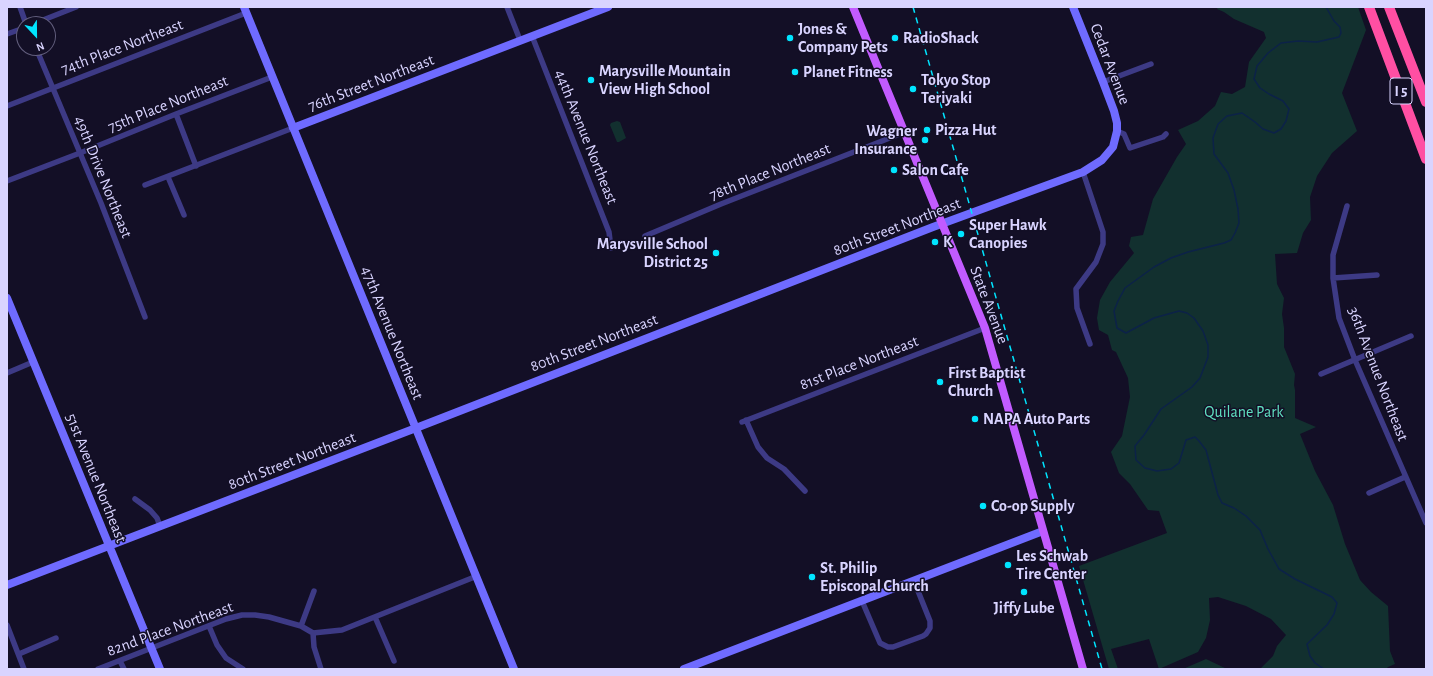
<!DOCTYPE html>
<style>
body{margin:0}
#map{position:relative;width:1433px;height:676px;overflow:hidden;background:#130f26;font-family:"Alegreya Sans",sans-serif}
canvas{display:block}
.frame{position:absolute;inset:0;border:8px solid #d9d4ff;pointer-events:none}
.north{position:absolute;left:16px;top:16px;width:40px;height:40px;box-sizing:border-box;background:#130f26;border:1px solid #625e7d;border-radius:50%;rotate:158deg;font-size:11px;font-weight:700;line-height:16px;text-align:center;color:#d9d4ff}
.north::after{content:'';display:block;margin:auto;width:14px;height:18px;background:#00e5ff;clip-path:polygon(50% 0,100% 100%,50% 72%,0 100%)}
</style>
<div id="map">
<canvas width="1433" height="676"></canvas>
<div class="frame"></div>
<div class="north">N</div>
</div>
<script>
const g = document.querySelector('canvas').getContext('2d');
g.lineJoin = 'round';
function fill(path, color) { g.fillStyle = color; g.fill(path, 'evenodd'); }
const poly = rows => new Path2D(rows.map(r => 'M' + r).join(''));
function stroke(path, color, width, dash) { g.strokeStyle = color; g.lineWidth = width; g.lineCap = dash ? 'butt' : 'round'; g.setLineDash(dash || []); g.stroke(path); }
function drawText(font, color, halo, rows, align = 'center') {
  g.font = font + ' "Alegreya Sans",sans-serif'; g.lineWidth = 3; g.setLineDash([]); g.textBaseline = 'middle'; g.strokeStyle = halo; g.fillStyle = color; for (const [text, x, y, turn = 0] of rows) {
    g.save(); g.translate(x, y); g.rotate((+turn || 0) * Math.PI / 180); g.textAlign = isNaN(turn) ? turn : align; if (halo) g.strokeText(text, 0, 0); g.fillText(text, 0, 0); g.restore();
  }
}
const green = poly([
 [1218,7,1358,7,1366,30,1342,93,1357,131,1332,153,1317,176,1310,197,1311,220,1303,233,1297,253,1275,254,1277,284,1284,298,1282,314,1284,328,1284,347,1295,374,1294,385,1295,390,1295,418,1316,427,1300,434,1315,471,1333,505,1345,544,1360,580,1371,592,1388,606,1390,651,1395,664,1388,667,1386,669,1260,669,1273,656,1277,646,1286,635,1271,619,1246,606,1218,597,1209,598,1210,620,1206,638,1198,652,1159,669,1149,639,1111,649,1118,669,1109,669,1079,566,1167,533,1159,511,1148,510,1130,484,1119,473,1111,452,1122,436,1130,397,1128,378,1116,352,1112,350,1108,335,1099,330,1097,318,1100,300,1110,282,1134,253,1129,246,1131,237,1143,235,1153,199,1177,157,1186,144,1178,130,1198,121,1215,106,1221,92,1232,94,1245,87,1249,62,1266,38,1264,32,1234,19,1224,12,1217,9],
 [617,121,620,122,626,138,619,142,617,142,610,125,611,123],
 [1206,659,1227,669,1183,669]
]);
const stream = poly([
 [1324,669,1315,663,1310,656,1307,644,1327,625,1334,614,1337,603,1332,597,1295,579,1279,569,1268,549,1260,530,1246,516,1234,508,1222,503,1218,495,1206,450,1199,441,1195,437,1186,440,1179,463,1171,469,1157,471,1145,468,1136,460,1135,446,1144,435,1161,409,1192,387,1200,378,1208,357,1208,345,1203,331,1194,318,1187,313,1179,311,1154,318,1126,333,1117,328,1114,311,1118,301,1125,288,1154,267,1171,258,1188,252,1224,243,1231,240,1235,233,1239,223,1238,209,1234,190,1228,173,1214,154,1213,138,1218,124,1227,116,1242,113,1255,122,1263,129,1274,133,1281,129,1286,121,1289,109,1283,101,1269,94,1260,88,1254,79,1257,66,1268,53,1281,43,1298,41,1317,42,1339,37,1341,33,1340,27,1334,21,1326,7]
]);
const street = poly([
 [20,7,26,24],
 [507,7,520,40],
 [33,24,76,7],
 [7,34,24,28],
 [532,36,609,232,611,248],
 [36,48,101,203,145,317],
 [1103,82,1151,64],
 [7,106,246,13],
 [176,114,196,166],
 [1117,131,1124,134,1130,148,1163,137,1166,134],
 [1083,172,1103,232,1103,244,1096,262,1076,289,1077,308,1090,344],
 [168,177,184,215],
 [7,181,80,153,176,114,272,77],
 [145,185,293,128],
 [1347,206,1333,255,1333,278,1339,318,1355,360,1426,523],
 [645,236,721,204,905,132],
 [1333,278,1377,275],
 [7,373,33,362],
 [1321,374,1411,336],
 [746,420,758,447,767,458,784,469,805,491],
 [742,422,985,328],
 [1369,493,1405,477],
 [135,499,150,510,157,518,160,526],
 [862,601,880,643,888,647,893,647,923,636,926,634,930,628,930,621,914,581],
 [375,617,394,661],
 [7,625,24,669],
 [209,626,217,645,226,658,243,669],
 [301,626,314,591],
 [313,633,314,647,321,669],
 [19,654,56,638],
 [120,661,124,669],
 [98,669,226,619,242,615,255,615,269,617,301,626,313,633,342,630,477,576]
]);
const secondary = poly([
 [244,7,514,669],
 [293,128,608,7],
 [7,298,160,669],
 [7,585,416,428,933,227,1083,172,1102,160,1113,147,1117,131,1117,123,1114,111,1103,82,1073,7],
 [684,669,1043,531]
]);
const primary = poly([
 [853,7,985,328,1083,669]
]);
const highway = poly([
 [1369,7,1426,159],
 [1389,7,1426,102]
]);
const rail = poly([
 [913,7,1102,669]
]);
const markers = [
 [790,38,4,"#00e5ff"],
 [895,38,4,"#00e5ff"],
 [795,72,4,"#00e5ff"],
 [591,80,4,"#00e5ff"],
 [913,89,4,"#00e5ff"],
 [927,130,4,"#00e5ff"],
 [925,140,4,"#00e5ff"],
 [894,170,4,"#00e5ff"],
 [961,234,4,"#00e5ff"],
 [935,242,4,"#00e5ff"],
 [716,253,4,"#00e5ff"],
 [940,382,4,"#00e5ff"],
 [975,419,4,"#00e5ff"],
 [983,506,4,"#00e5ff"],
 [1008,565,4,"#00e5ff"],
 [812,577,4,"#00e5ff"],
 [1024,592,4,"#00e5ff"]
];
const shields = [
 [1401,91,22]
];
const shieldNames = [
 ["I 5",1401,91]
];
const poiNames = [
 ["Jones &",798,29],
 ["Company Pets",798,47],
 ["RadioShack",903,38],
 ["Marysville Mountain",599,71],
 ["View High School",599,89],
 ["Planet Fitness",803,72],
 ["Tokyo Stop",921,80],
 ["Teriyaki",921,98],
 ["Pizza Hut",935,130],
 ["Wagner",917,131,"right"],
 ["Insurance",917,149,"right"],
 ["Salon Cafe",902,170],
 ["Super Hawk",969,225],
 ["Canopies",969,243],
 ["K",943,242],
 ["Marysville School",708,244,"right"],
 ["District 25",708,262,"right"],
 ["First Baptist",948,373],
 ["Church",948,391],
 ["NAPA Auto Parts",983,419],
 ["Co-op Supply",991,506],
 ["Les Schwab",1016,556],
 ["Tire Center",1016,574],
 ["St. Philip",820,568],
 ["Episcopal Church",820,586],
 ["Jiffy Lube",1024,608,"center"]
];
const streetNames = [
 ["74th Place Northeast",122,47,-21],
 ["Cedar Avenue",1110,64,69],
 ["76th Street Northeast",371,83,-21],
 ["75th Place Northeast",168,104,-22],
 ["44th Avenue Northeast",586,137,68],
 ["78th Place Northeast",770,172,-22],
 ["49th Drive Northeast",103,177,68],
 ["80th Street Northeast",897,227,-21],
 ["State Avenue",989,305,69],
 ["47th Avenue Northeast",392,333,68],
 ["80th Street Northeast",594,343,-21],
 ["81st Place Northeast",859,363,-21],
 ["36th Avenue Northeast",1378,374,69],
 ["80th Street Northeast",292,461,-21],
 ["51st Avenue Northeast",96,478,68],
 ["82nd Place Northeast",170,629,-20]
];
const parkNames = [
 ["Quilane Park",1244,412]
];
fill(green, '#12302f');
stroke(stream, '#0c2248', 1.5);
stroke(street, '#3d3a85', 5.5);
stroke(secondary, '#6f6bff', 8);
stroke(primary, '#c25bff', 8);
stroke(highway, '#ff4fa3', 10);
stroke(rail, '#00e5ff', 1.5, [6, 5]);
for (const [x, y, r, color] of markers) { const dot = new Path2D(); dot.arc(x, y, r, 0, 2 * Math.PI); g.fillStyle = color; g.fill(dot); stroke(dot, '#130f26', 1.5); }
for (const [x, y, w] of shields) { const box = new Path2D(); box.roundRect(x - w / 2, y - 13, w, 26, 3); g.fillStyle = '#130f26'; g.fill(box); stroke(box, '#d9d4ff', 1); }
drawText('bold 15px', '#d9d4ff', null, shieldNames);
drawText('bold 16px', '#d9d4ff', '#130f26', poiNames, 'left');
drawText('16px', '#d9d4ff', '#130f26', streetNames);
drawText('16px', '#5fe0c0', '#130f26', parkNames);
</script>
